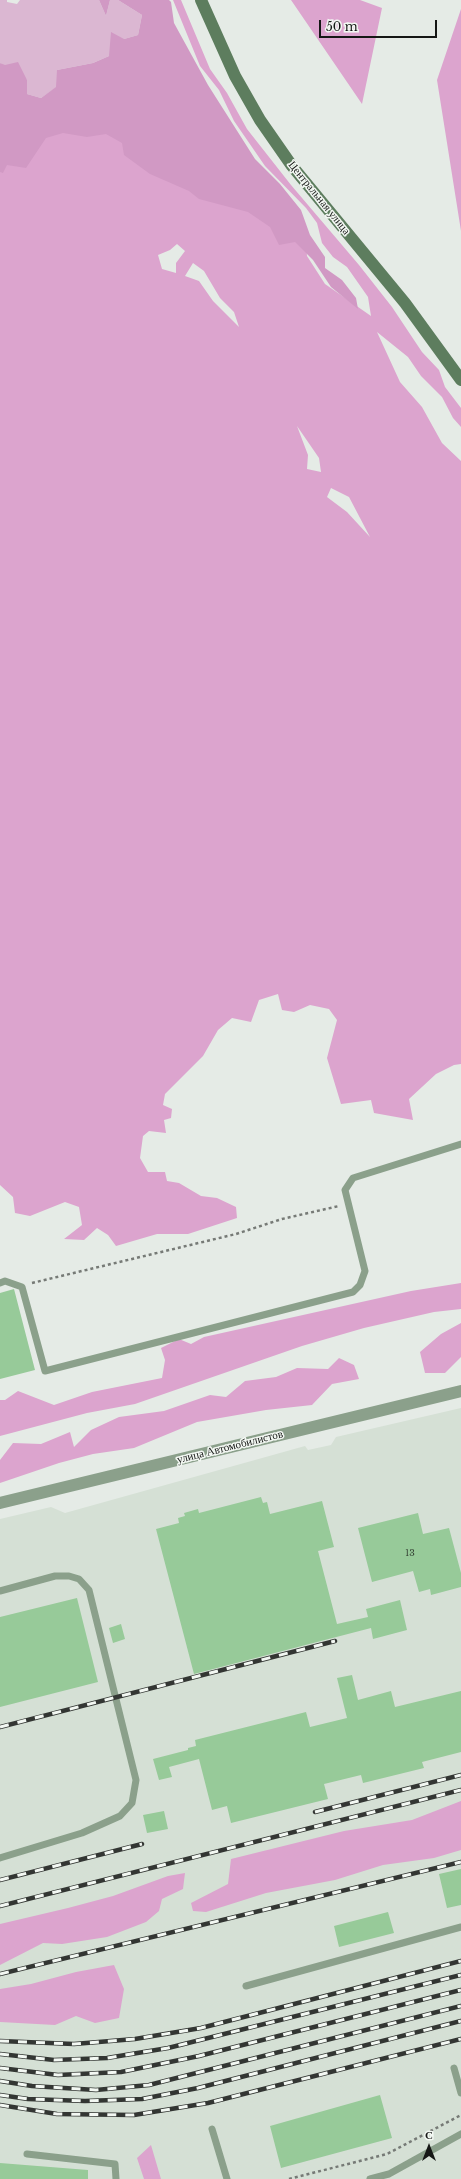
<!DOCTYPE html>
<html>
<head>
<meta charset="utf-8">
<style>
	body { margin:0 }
	#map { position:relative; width:461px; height:2179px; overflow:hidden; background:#e5ebe6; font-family:"Libre Baskerville",serif }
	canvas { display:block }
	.north { position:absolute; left:409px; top:2127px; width:40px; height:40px; -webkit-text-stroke:3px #f3f8f3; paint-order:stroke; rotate:0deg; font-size:11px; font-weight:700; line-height:16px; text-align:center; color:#151715 }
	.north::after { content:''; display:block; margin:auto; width:14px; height:18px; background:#151715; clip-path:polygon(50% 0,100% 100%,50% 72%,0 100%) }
	.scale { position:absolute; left:319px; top:20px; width:118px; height:18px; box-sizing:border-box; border:2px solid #151715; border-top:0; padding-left:5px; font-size:12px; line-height:14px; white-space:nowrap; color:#151715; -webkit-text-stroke:3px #f3f8f3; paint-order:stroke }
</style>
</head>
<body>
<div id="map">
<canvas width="461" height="2179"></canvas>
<div class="north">С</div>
<div class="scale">50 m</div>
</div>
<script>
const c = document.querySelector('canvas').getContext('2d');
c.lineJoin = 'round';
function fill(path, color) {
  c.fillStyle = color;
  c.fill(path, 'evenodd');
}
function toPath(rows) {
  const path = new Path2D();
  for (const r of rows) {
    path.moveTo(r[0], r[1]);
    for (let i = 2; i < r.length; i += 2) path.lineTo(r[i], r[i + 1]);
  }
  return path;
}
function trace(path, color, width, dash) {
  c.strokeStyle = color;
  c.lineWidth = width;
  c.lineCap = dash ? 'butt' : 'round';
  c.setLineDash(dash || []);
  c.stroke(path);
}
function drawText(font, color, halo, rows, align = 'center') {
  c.font = font + ' "Libre Baskerville",serif';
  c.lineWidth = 3;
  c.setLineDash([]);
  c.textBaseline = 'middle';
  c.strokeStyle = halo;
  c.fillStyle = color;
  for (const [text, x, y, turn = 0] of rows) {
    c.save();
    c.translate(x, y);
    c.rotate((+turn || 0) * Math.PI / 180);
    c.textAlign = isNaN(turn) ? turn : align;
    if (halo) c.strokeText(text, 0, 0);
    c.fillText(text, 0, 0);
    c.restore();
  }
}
fill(toPath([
	[461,1408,461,2179,0,2179,0,1519,51,1507,65,1513,305,1446,308,1450,331,1445,336,1437]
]), '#d5e0d5');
fill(toPath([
	[0,0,7,0,7,2,17,4,20,0,99,0,106,16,110,0,118,0,142,15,138,35,124,39,109,56,93,63,57,70,57,87,41,98,27,94,27,80,0,63]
]), '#dbb7d2');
fill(toPath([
	[173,0,181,0,210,69,227,93,247,129,291,185,359,265,392,307,422,352,439,370,445,387,461,408,461,427,453,418,442,397,421,376,408,357,377,332,400,382,422,407,442,443,461,461,461,1064,454,1065,436,1074,409,1099,413,1120,374,1113,371,1100,341,1104,327,1058,337,1020,329,1009,310,1005,294,1012,282,1010,278,994,259,1000,251,1022,232,1018,218,1030,203,1056,165,1094,163,1105,172,1109,171,1118,164,1120,166,1133,149,1131,143,1136,140,1158,148,1172,165,1172,167,1181,179,1183,201,1196,217,1198,236,1207,237,1218,188,1234,157,1234,116,1246,108,1235,97,1228,84,1240,64,1239,82,1225,79,1207,65,1202,30,1216,15,1213,13,1197,0,1185,0,73,5,95,48,109,57,86,306,243,307,256,325,284,371,316,368,297,347,267,333,257,322,243,317,223,306,208,265,166,234,121,219,90,200,66],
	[177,244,185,251,176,263,176,273,162,269,158,255,170,250],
	[193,263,204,271,220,298,234,312,239,327,213,301,199,281,185,276],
	[297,426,319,458,321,472,307,469,308,455],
	[331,488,349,497,370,537,347,512,327,497],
	[291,0,360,0,382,8,362,104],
	[461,9,461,231,437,80],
	[461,1283,461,1309,434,1312,364,1328,302,1346,135,1404,87,1413,0,1436,0,1400,5,1400,18,1391,54,1405,92,1392,162,1378,165,1360,161,1348,179,1339,191,1344,204,1337,411,1291],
	[461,1323,461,1357,445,1373,425,1373,420,1352,441,1334],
	[339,1358,354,1365,359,1379,332,1384,312,1405,266,1410,197,1422,134,1448,93,1454,59,1463,0,1483,0,1460,13,1443,41,1444,70,1432,74,1447,91,1430,119,1417,164,1411,210,1395,226,1397,245,1381,276,1377,297,1368,328,1369],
	[461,1801,461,1850,434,1858,383,1865,335,1880,266,1893,206,1912,193,1911,191,1903,228,1884,231,1859,344,1831,412,1820],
	[185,1873,183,1889,162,1899,159,1911,146,1922,107,1937,62,1944,43,1943,0,1965,0,1924,68,1908,113,1896,168,1876],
	[114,1965,124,1989,119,2018,95,2023,76,2016,55,2025,0,2022,0,1989,31,1984,76,1972],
	[151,2145,161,2179,144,2179,137,2158]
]), '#dca4ce');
fill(toPath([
	[99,0,110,0,106,16],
	[118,0,169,0,171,2,174,23,208,85,255,159,280,184,301,210,310,235,325,257,325,268,342,280,356,298,358,309,331,287,313,260,295,242,279,245,270,227,248,212,199,199,189,191,150,174,124,155,122,143,106,134,87,137,63,133,46,138,26,168,7,165,3,173,0,172,0,63,5,65,18,62,27,80,27,94,41,98,56,87,57,70,93,63,109,56,111,32,124,39,138,35,142,15]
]), '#d199c4');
fill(toPath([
	[14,1289,35,1370,0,1379,0,1293],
	[261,1497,263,1503,267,1502,270,1514,322,1501,334,1547,318,1551,337,1624,368,1617,366,1609,400,1600,407,1630,373,1639,371,1628,194,1674,156,1529,179,1523,178,1518,185,1516,184,1513,198,1509,199,1513],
	[418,1513,423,1534,449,1528,461,1573,461,1587,431,1595,430,1589,419,1592,413,1571,372,1582,358,1528],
	[77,1598,98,1682,0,1707,0,1617],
	[121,1624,125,1639,113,1643,109,1628],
	[352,1675,358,1700,391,1691,395,1707,461,1691,461,1752,422,1762,424,1768,363,1783,361,1775,324,1784,328,1799,231,1823,227,1806,212,1810,199,1759,169,1767,172,1777,159,1780,153,1759,188,1750,188,1748,196,1746,195,1740,306,1712,310,1727,347,1718,337,1678],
	[164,1811,168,1829,147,1833,143,1815],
	[461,1869,461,1905,447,1908,439,1874],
	[388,1912,394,1933,339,1947,334,1926],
	[380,2095,392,2138,281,2168,270,2126],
	[0,2163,88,2170,88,2179,0,2179]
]), '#97ca99');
trace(toPath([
	[32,1283,236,1234,282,1219,339,1206],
	[289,2179,387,2154,461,2115]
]), '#767a76', 2.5, [3, 3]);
trace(toPath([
	[0,1283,5,1281,22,1287,45,1371,353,1292,360,1285,365,1271,345,1190,353,1178,461,1144],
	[0,1591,55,1576,69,1576,79,1579,89,1590,136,1780,132,1803,120,1816,82,1833,0,1858],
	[246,1986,461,1927],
	[454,2068,461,2093],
	[212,2129,227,2179],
	[27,2154,115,2164,116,2179],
	[370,2179,389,2174,461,2134]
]), '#8ba08b', 7);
trace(toPath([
	[0,1503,461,1391]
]), '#8ba08b', 12);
trace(toPath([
	[201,0,235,76,260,120,292,166,405,303,461,380]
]), '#5d7d5e', 12);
const rail = toPath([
	[0,1727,335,1641],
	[315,1812,461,1775],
	[0,1880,142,1844],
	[0,1906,461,1790],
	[0,1974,461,1862],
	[0,2041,74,2044,135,2039,201,2028,461,1961],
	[0,2054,54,2060,107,2058,168,2048,461,1975],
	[0,2068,58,2075,121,2072,199,2056,461,1990],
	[0,2081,32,2086,96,2090,149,2085,461,2006],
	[0,2095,28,2099,85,2101,142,2099,198,2088,461,2021],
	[0,2105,57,2114,134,2115,208,2103,461,2039]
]);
trace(rail, '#333633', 4.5);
trace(rail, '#f3f8f3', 3, [9]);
drawText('9px', '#364436', null, [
	["13",410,1553]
]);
drawText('11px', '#151715', '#f3f8f3', [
	["Центральная улица",319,198,51],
	["улица Автомобилистов",230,1447,-14]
]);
</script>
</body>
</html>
